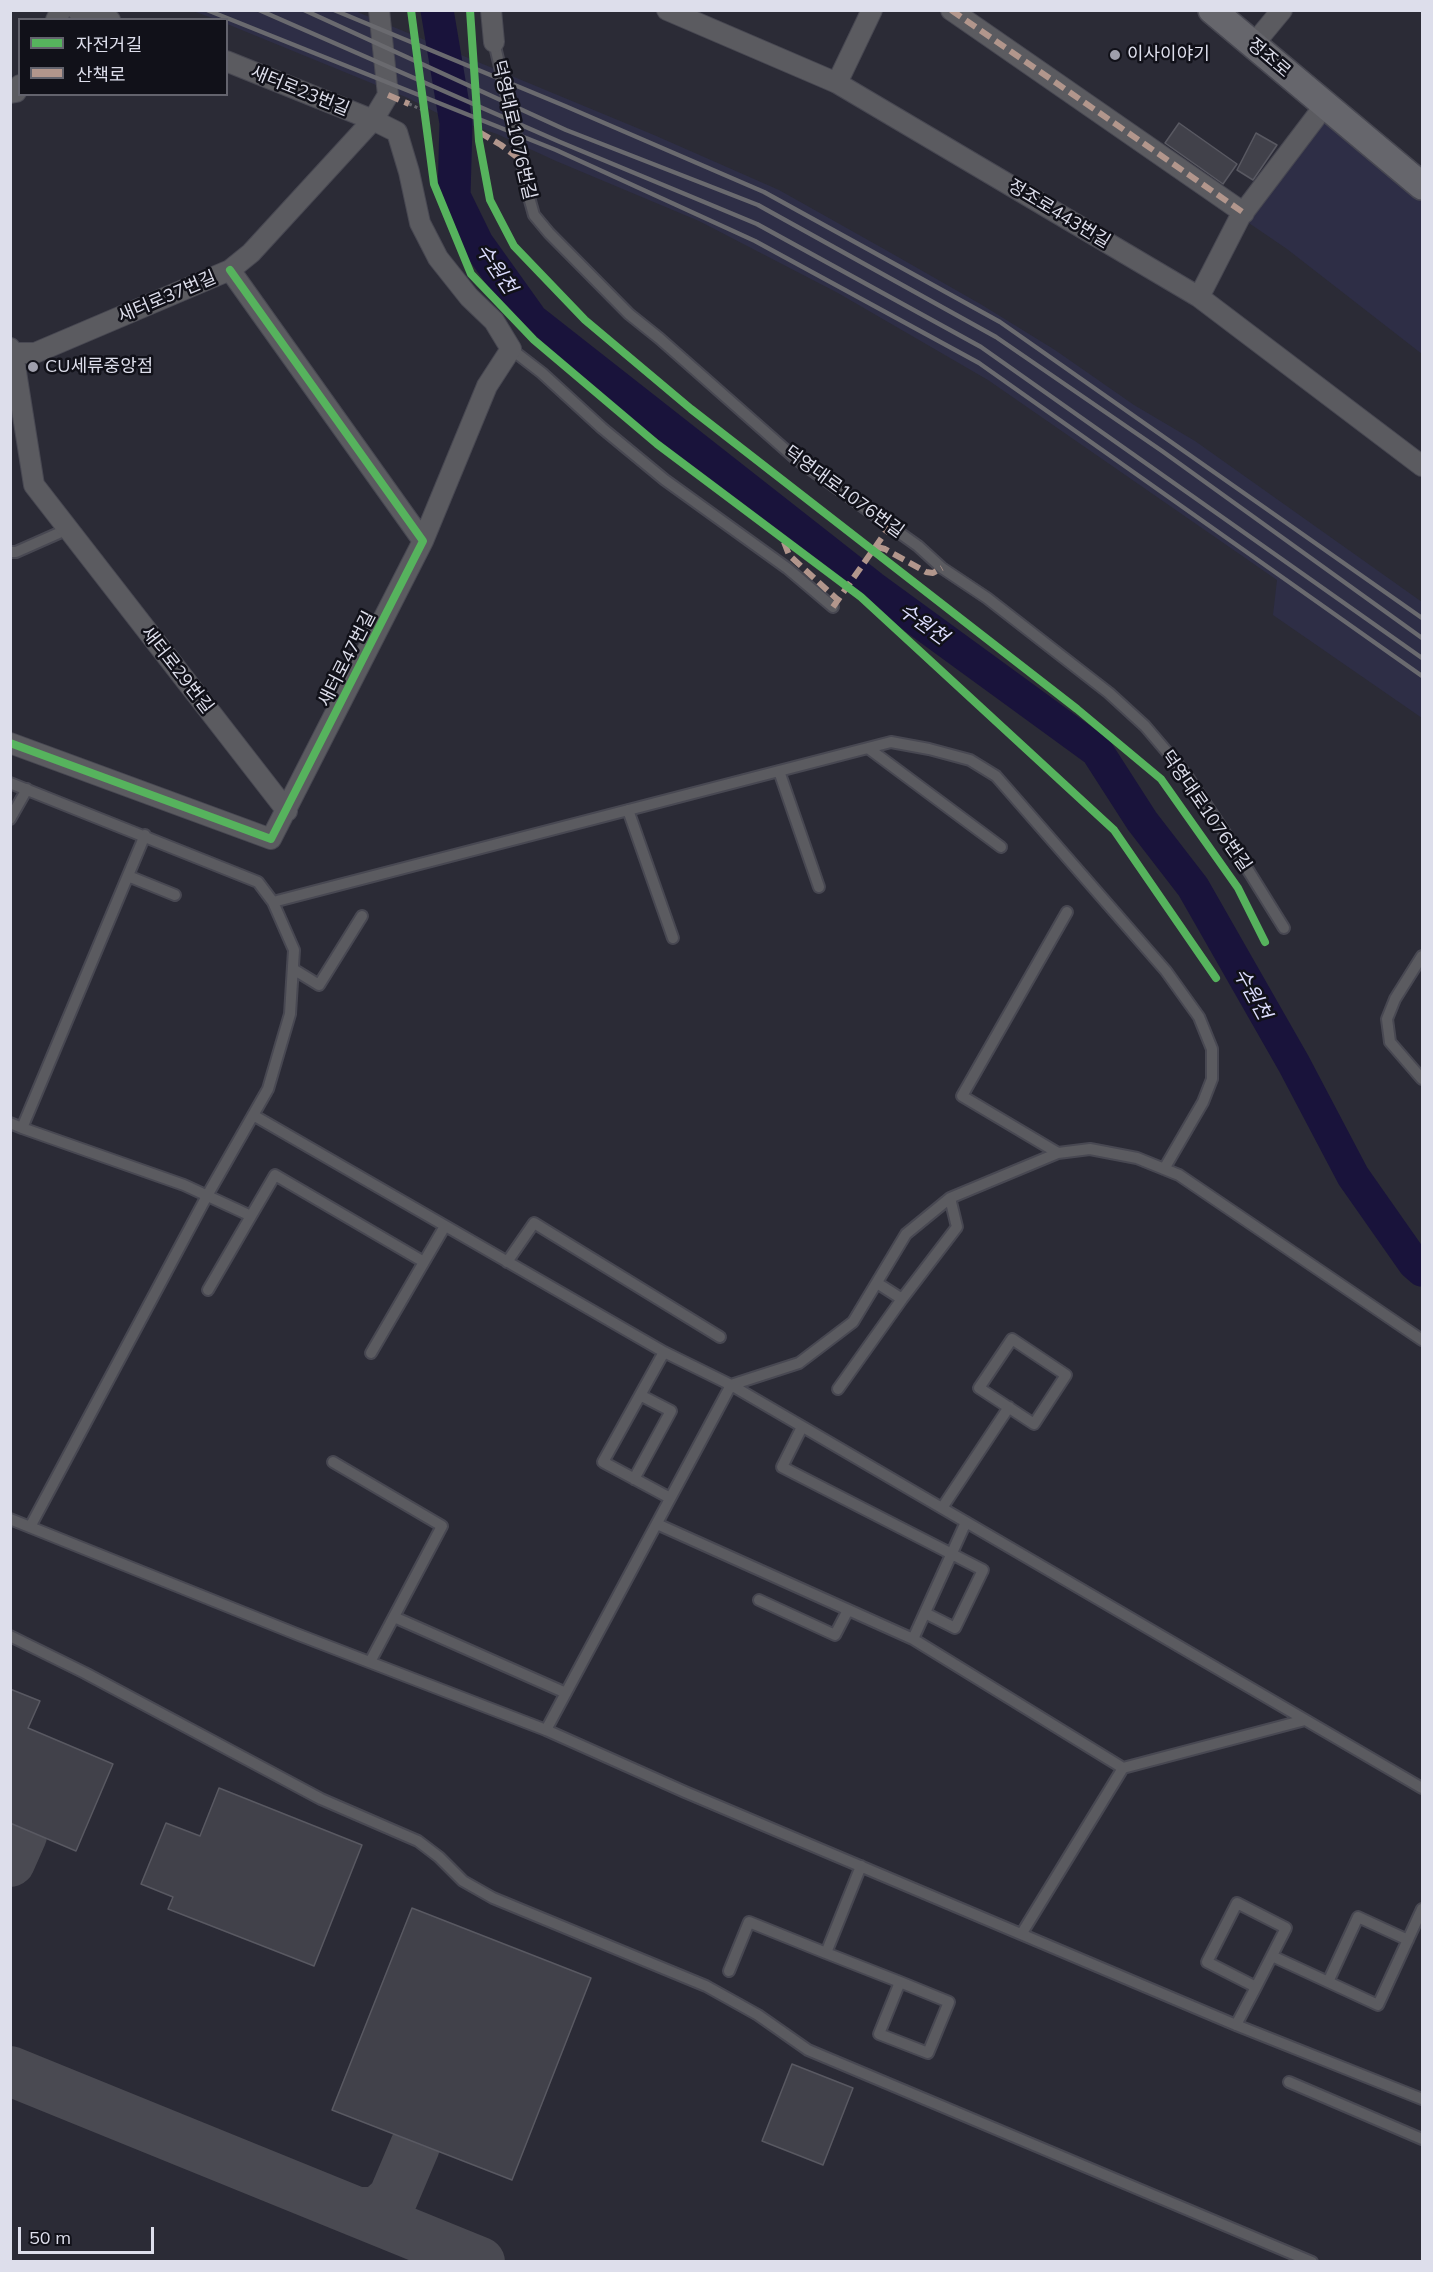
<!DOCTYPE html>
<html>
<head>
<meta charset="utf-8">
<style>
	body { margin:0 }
	#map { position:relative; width:1433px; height:2272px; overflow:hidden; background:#2b2b36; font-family:Mulish,"Noto Sans KR",sans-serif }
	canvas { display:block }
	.frame { position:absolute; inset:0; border:12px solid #dddeeb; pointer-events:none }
	.legend { position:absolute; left:18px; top:18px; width:210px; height:78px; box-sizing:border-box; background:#111119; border:2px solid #63636d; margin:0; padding:8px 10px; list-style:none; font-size:18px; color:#dddeeb }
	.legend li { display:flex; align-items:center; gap:12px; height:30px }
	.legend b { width:30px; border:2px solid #63636d }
	.scale { position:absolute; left:18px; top:2227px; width:136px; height:27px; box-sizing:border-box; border:3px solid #dddeeb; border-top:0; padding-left:8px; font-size:18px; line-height:21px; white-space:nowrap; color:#dddeeb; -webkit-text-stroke:4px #111119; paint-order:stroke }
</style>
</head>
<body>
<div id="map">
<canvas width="1433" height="2272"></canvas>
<div class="frame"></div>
<ul class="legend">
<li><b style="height:8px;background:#56b35d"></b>자전거길</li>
<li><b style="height:8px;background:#b2968c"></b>산책로</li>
</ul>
<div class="scale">50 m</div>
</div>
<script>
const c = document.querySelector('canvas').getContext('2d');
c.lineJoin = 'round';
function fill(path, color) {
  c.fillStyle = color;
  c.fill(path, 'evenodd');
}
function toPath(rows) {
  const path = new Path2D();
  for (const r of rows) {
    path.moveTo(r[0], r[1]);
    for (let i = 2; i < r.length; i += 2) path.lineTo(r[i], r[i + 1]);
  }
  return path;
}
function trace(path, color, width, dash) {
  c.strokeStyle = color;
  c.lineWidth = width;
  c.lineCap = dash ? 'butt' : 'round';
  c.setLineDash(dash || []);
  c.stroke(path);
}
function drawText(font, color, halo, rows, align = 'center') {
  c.font = font + ' Mulish,"Noto Sans KR",sans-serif';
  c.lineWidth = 5;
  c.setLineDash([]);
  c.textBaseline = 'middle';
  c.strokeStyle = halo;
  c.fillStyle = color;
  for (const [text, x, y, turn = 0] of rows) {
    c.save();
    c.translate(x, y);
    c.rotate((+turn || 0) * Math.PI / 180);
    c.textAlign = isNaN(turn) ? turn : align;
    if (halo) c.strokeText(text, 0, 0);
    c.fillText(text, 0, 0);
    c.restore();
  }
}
fill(toPath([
	[193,11,355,11,654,135,779,190,884,249,982,305,1055,350,1134,405,1195,441,1422,602,1422,718,1273,615,1277,580,988,380,838,293,699,221,556,161,497,134,441,115,408,98,227,24,226,20,215,19],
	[1325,105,1422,191,1422,354,1287,249,1240,217]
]), '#2e2e46');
trace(toPath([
	[437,10,456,123,454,196,477,243,532,320,872,587,1097,751,1142,821,1193,887,1294,1064,1353,1176,1414,1263,1422,1270]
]), '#19133b', 33);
trace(toPath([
	[10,1862,22,1835],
	[10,2071,480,2262],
	[361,2212,372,2212,381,2209,393,2198,415,2146]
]), '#4a4a52', 50);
const building = toPath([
	[1179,123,1237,164,1223,184,1165,143,1179,123],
	[1256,133,1277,145,1253,180,1237,170,1256,133],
	[10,1689,40,1701,28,1728,113,1764,76,1851,10,1823,10,1689],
	[219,1788,362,1845,314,1966,168,1909,173,1897,141,1884,166,1823,200,1836,219,1788],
	[412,1908,591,1978,512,2180,332,2110,412,1908],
	[792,2064,853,2088,823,2165,762,2141,792,2064]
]);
fill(building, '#41414a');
trace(building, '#595962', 1.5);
const lane = toPath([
	[494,42,521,156,527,190,534,215,549,233,629,314,659,338,796,459,918,546,942,568,987,598,1109,693,1145,726,1185,773,1225,833,1284,928],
	[511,349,542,373,602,428,665,480,787,568,833,607],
	[10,552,16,552,68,529],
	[868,748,1001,847],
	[779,771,819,887],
	[10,783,258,882,273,902,294,950,290,1014,268,1089,208,1194,30,1527],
	[628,810,673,938],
	[10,819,27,789],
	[128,876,175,895],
	[273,902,891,742,929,749,970,760,996,776,1166,971,1199,1017,1212,1049,1212,1079,1203,1102,1164,1169],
	[1422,956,1395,999,1387,1019,1390,1042,1422,1079],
	[293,969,319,985,362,916],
	[253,1115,664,1352,731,1385,799,1363,853,1322,906,1234,950,1198,1058,1153,1090,1149,1137,1158,1179,1175,1422,1340],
	[10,1123,22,1128,145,835],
	[22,1128,184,1185,251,1216,208,1290],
	[1058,1153,962,1096,1067,912],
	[251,1216,275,1175,424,1262,371,1353],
	[424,1262,445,1226],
	[507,1262,534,1223,720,1337],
	[902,1299,957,1227,950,1198],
	[1012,1339,1066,1375,1034,1424,979,1388,1012,1339],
	[664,1352,603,1462,670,1498],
	[838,1389,902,1299,877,1283],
	[802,1427,782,1467,983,1570,955,1628,925,1613],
	[333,1462,442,1526,370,1662],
	[634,1479,671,1411,640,1395],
	[942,1508,1009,1407],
	[10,1519,299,1635,546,1730,685,1792,1236,2025,1422,2099],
	[657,1524,913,1639,966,1522],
	[759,1600,835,1635,848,1610],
	[394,1617,566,1693],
	[10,1636,85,1673,321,1799,418,1841,439,1857,463,1881,493,1898,706,1986,758,2015,808,2050,1312,2262],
	[913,1639,1123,1768],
	[546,1730,731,1385,1422,1788],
	[1022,1933,1123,1768,1305,1720],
	[826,1953,900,1982,949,2002,928,2053,879,2034,900,1982],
	[1272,1956,1378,2005,1422,1909],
	[729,1971,749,1922,826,1953,861,1866],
	[1328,1982,1358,1917,1408,1940],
	[1236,2025,1256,1987,1286,1928,1237,1903,1207,1962,1256,1987],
	[1289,2082,1422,2139]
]);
const street = toPath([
	[77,10,110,20],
	[491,10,494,42],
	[667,10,837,83,1199,297,1422,466],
	[951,10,1244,213],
	[56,20,61,10],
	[1253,45,1282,10],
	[226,61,373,120,397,132,409,172,420,223,438,258,469,297,494,321,511,349,487,386,423,541],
	[837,83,872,10],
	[10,93,16,92,20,85],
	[1199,297,1240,217,1325,105],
	[10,348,13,353,34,485,287,811],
	[10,353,35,353,230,270,251,253,373,120,388,95,379,10],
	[10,743,271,839,423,541,230,270]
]);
const secondary = toPath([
	[1212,10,1422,186]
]);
trace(lane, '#484852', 14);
trace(street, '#484852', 22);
trace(secondary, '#484852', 30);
trace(toPath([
	[411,10,434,184,465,260],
	[470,10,479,141,490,200,514,246,585,320,691,409,1077,709,1161,779,1238,888,1265,942],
	[409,104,423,110],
	[521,326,534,340,657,444,861,597,1114,830,1216,978]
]), '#66666c', 3, [3, 3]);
trace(lane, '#5b5b60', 10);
trace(street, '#5b5b60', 20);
trace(secondary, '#66666c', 27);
trace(toPath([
	[207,10,556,150,755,241,979,363,1422,676],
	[259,10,560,142,757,224,981,347,1422,658],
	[304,10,566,130,758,205,996,337,1162,451,1422,638],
	[334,10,565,106,764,192,1000,322,1422,618]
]), '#6a6a6f', 4.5);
trace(toPath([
	[951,10,1244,213],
	[388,95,409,104],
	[479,132,501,145,522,161],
	[784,542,789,555,838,600],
	[877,547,885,549,926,572,933,573,942,568],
	[833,607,890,526]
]), '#b2968c', 6, [12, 6]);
trace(toPath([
	[411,10,434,184,471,274,534,340,657,444,861,597,1114,830,1216,978],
	[470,10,479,141,490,200,514,246,585,320,691,409,1077,709,1161,779,1238,888,1265,942],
	[10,743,271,839,423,541,230,270]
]), '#56b35d', 8);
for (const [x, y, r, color] of [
	[1115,55,6,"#9f9fac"],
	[33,367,6,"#9f9fac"]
]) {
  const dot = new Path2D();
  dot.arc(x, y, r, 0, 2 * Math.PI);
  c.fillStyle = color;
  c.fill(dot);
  trace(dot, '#111119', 2);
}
drawText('18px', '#dddeeb', '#111119', [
	["이사이야기",1127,55],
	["CU세류중앙점",45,367]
], 'left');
drawText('18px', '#dddeeb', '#111119', [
	["정조로",1269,58,40],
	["새터로23번길",300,91,22],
	["덕영대로1076번길",514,130,77],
	["정조로443번길",1059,214,31],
	["새터로37번길",167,297,-23],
	["덕영대로1076번길",844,492,36],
	["새터로47번길",347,659,-63],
	["새터로29번길",177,670,52],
	["덕영대로1076번길",1206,811,55]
]);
drawText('italic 20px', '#dcddfd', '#111119', [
	["수원천",496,269,56],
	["수원천",923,624,36],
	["수원천",1252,994,61]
]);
</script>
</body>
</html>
